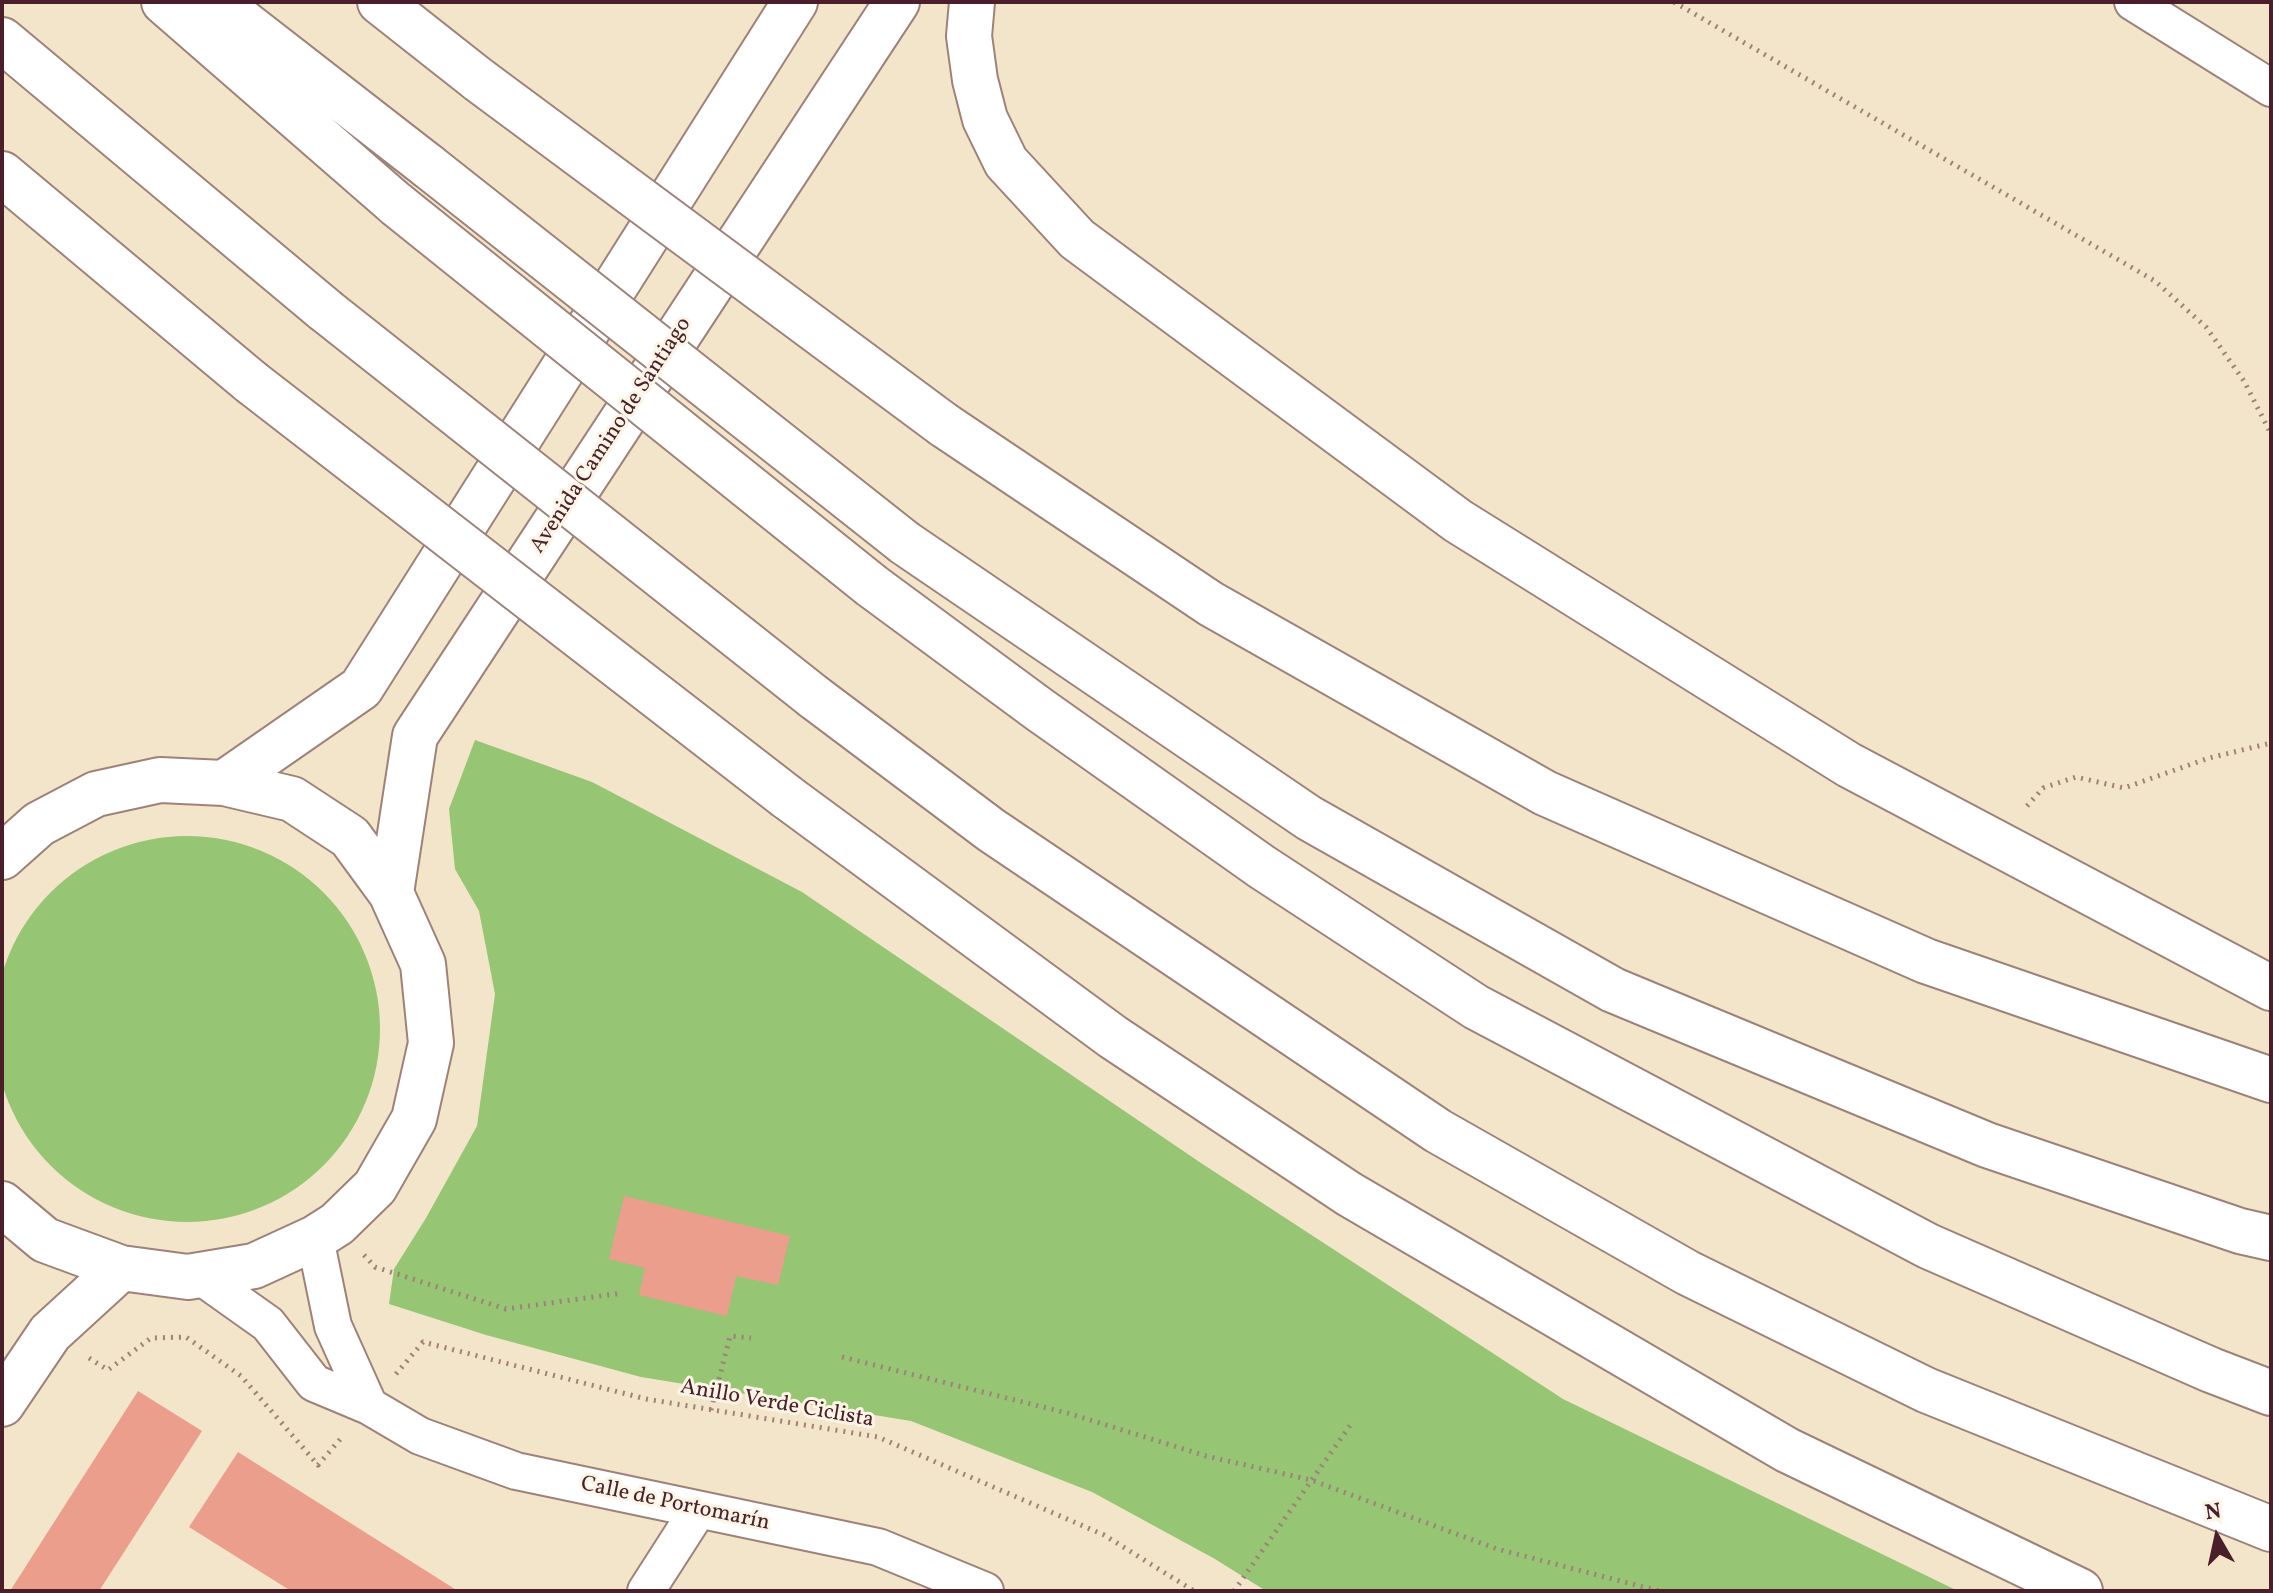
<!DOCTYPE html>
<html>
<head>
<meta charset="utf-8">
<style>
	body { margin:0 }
	#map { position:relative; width:2273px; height:1593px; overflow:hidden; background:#f3e5c9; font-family:Vollkorn,serif }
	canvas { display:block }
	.frame { position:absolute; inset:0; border:4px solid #4a1f2b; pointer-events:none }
	.north { position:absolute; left:2177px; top:1497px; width:80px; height:80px; -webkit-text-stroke:6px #fcf5e5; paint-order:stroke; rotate:351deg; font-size:22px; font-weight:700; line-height:32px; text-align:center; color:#4a1f2b }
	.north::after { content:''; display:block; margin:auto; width:28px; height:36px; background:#4a1f2b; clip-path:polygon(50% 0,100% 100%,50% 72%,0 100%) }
</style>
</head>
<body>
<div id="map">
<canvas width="2273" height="1593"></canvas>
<div class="frame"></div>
<div class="north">N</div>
</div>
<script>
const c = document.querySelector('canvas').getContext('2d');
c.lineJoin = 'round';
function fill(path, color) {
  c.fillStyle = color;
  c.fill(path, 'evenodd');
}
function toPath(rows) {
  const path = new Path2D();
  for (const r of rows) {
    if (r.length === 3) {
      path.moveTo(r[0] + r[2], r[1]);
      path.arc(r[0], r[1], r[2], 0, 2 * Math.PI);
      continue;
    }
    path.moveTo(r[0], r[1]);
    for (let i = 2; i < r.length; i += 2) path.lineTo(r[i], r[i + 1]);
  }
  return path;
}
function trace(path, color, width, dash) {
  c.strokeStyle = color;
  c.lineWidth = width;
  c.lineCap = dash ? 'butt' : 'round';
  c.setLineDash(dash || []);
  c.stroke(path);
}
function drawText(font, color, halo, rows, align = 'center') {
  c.font = font + ' Vollkorn,serif';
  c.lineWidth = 6;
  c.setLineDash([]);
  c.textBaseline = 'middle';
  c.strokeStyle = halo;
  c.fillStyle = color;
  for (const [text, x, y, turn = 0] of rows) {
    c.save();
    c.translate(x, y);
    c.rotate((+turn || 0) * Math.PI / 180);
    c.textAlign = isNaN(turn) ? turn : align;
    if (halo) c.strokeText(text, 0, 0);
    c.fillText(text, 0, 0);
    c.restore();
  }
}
fill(toPath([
	[475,740,592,782,802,892,1201,1163,1563,1399,1958,1591,1266,1591,1215,1559,1092,1492,911,1421,641,1377,486,1335,389,1304,394,1269,426,1218,477,1126,495,994,479,911,455,869,449,809],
	[187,1029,193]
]), '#96c574');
fill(toPath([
	[624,1196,790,1236,778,1285,736,1276,727,1316,639,1295,645,1268,609,1259],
	[138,1391,202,1431,99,1591,10,1591],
	[238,1452,458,1591,291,1591,189,1527]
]), '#ec9e8d');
const street = toPath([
	[2133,2,2271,88],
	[315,1238,333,1326,369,1406],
	[199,1275,268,1324,314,1383,369,1406,420,1436,516,1471,878,1547,985,1591],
	[646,1591,698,1510]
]);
const secondary = toPath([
	[224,783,361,688,795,2],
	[2,857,39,824,96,794,160,780,224,783,292,799,350,837,391,893,423,964,431,1043,414,1119,375,1187,337,1224,315,1238,254,1266,188,1277,121,1268,45,1240,2,1204],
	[391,893,415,736,897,2],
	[2,1404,50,1333,121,1268]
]);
const highway = toPath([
	[164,2,396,204],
	[217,2,428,166],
	[380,2,479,80],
	[972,2,969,36,975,80,985,119,1006,162,1077,239,1458,521,1849,765,2271,988],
	[2,40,325,310],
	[2,174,251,382],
	[944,425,1211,604,1545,793,1926,961,2271,1080],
	[905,543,1309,818,1613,990,1987,1145,2240,1231,2271,1238],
	[872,586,1040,710,1262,867,1476,1007,1928,1246,2211,1370,2271,1393],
	[814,697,991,830,1438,1131,1688,1273,1926,1390,2271,1529],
	[787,797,1113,1037,1349,1194,1787,1450,2080,1591]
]);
trace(street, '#9e827a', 40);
trace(secondary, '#9e827a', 48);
trace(highway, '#9e827a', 48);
trace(toPath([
	[1674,2,2155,281,2206,327,2244,381,2271,434],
	[2027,806,2043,788,2076,777,2124,788,2209,758,2271,743],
	[364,1255,375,1267,506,1309,622,1293],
	[842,1357,1071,1414,1206,1456,1311,1480,1497,1549,1659,1591],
	[89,1358,108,1370,151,1338,186,1337,241,1376,318,1465,343,1436],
	[396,1374,423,1342,646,1399,878,1437,1104,1535,1194,1591],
	[711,1410,730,1336,751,1338],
	[1234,1591,1351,1424]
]), '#9e827a', 5, [2, 6]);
trace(street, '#fff', 36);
trace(secondary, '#fff', 44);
trace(highway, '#fff', 44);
const highwayBridge = toPath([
	[479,80,944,425],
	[428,166,905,543],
	[396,204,872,586],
	[325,310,814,697],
	[251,382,787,797]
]);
trace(highwayBridge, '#9e827a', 48, []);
trace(highwayBridge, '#fff', 44);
drawText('22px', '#4a1f2b', '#fcf5e5', [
	["Avenida Camino de Santiago",612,436,-57],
	["Anillo Verde Ciclista",777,1405,10],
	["Calle de Portomarín",675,1505,12]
]);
</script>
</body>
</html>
